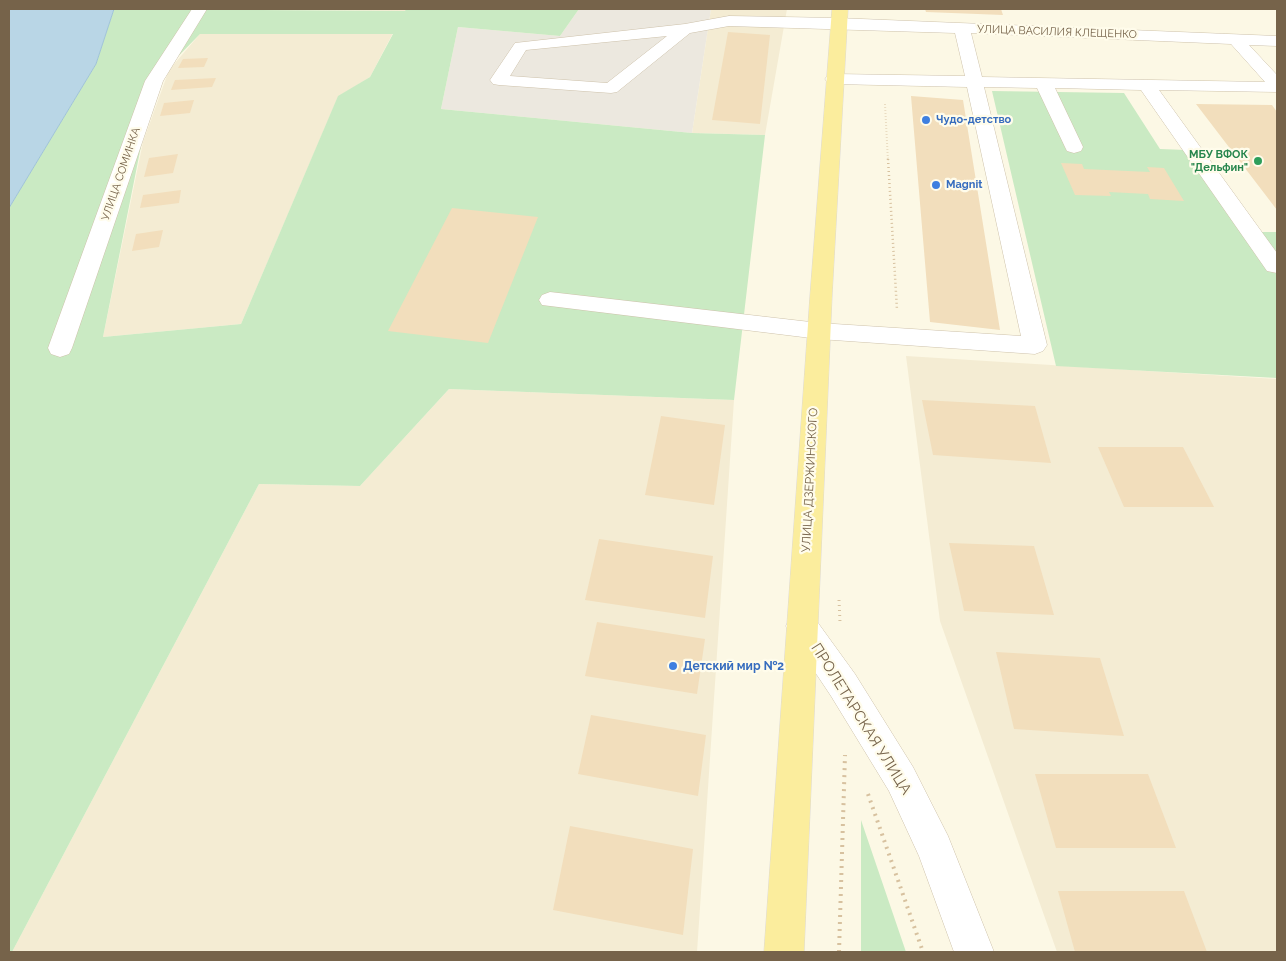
<!DOCTYPE html>
<html>
<head>
<meta charset="utf-8">
<style>
	body { margin:0 }
	#map { position:relative; width:1286px; height:961px; overflow:hidden; background:#fcf8e5; font-family:Raleway,sans-serif }
	canvas { display:block }
	.frame { position:absolute; inset:0; border:10px solid #76634a; pointer-events:none }
</style>
</head>
<body>
<div id="map">
<canvas width="1286" height="961"></canvas>
<div class="frame"></div>
</div>
<script>
const c = document.querySelector('canvas').getContext('2d');
c.lineJoin = 'round';
function fill(path, color) {
  c.fillStyle = color;
  c.fill(path, 'evenodd');
}
function toPath(rows) {
  const path = new Path2D();
  for (const r of rows) {
    path.moveTo(r[0], r[1]);
    for (let i = 2; i < r.length; i += 2) path.lineTo(r[i], r[i + 1]);
  }
  return path;
}
function trace(path, color, width, dash) {
  c.strokeStyle = color;
  c.lineWidth = width;
  c.lineCap = dash ? 'butt' : 'round';
  c.setLineDash(dash || []);
  c.stroke(path);
}
function drawText(font, color, halo, rows, align = 'center') {
  c.font = font + ' Raleway,sans-serif';
  c.lineWidth = 4.5;
  c.setLineDash([]);
  c.textBaseline = 'middle';
  c.strokeStyle = halo;
  c.fillStyle = color;
  for (const [text, x, y, turn = 0] of rows) {
    c.save();
    c.translate(x, y);
    c.rotate((+turn || 0) * Math.PI / 180);
    c.textAlign = isNaN(turn) ? turn : align;
    if (halo) c.strokeText(text, 0, 0);
    c.fillText(text, 0, 0);
    c.restore();
  }
}
fill(toPath([
	[217,9,406,9,405,11],
	[711,9,787,9,765,135,692,133],
	[393,33,370,77,338,97,241,324,103,337,143,142,169,70,200,34],
	[906,356,1277,379,1277,952,1057,952,940,621],
	[449,389,734,400,697,952,12,952,259,484,360,486]
]), '#f4ecd3');
fill(toPath([
	[579,9,711,9,692,133,441,109,458,27,560,36]
]), '#ece8df');
fill(toPath([
	[114,9,405,11,406,9,579,9,560,36,458,27,441,109,692,133,765,135,734,400,449,389,360,486,259,484,12,952,9,952,9,208,96,64],
	[200,34,393,34,370,77,338,96,241,324,103,337,154,81],
	[992,91,1124,93,1160,149,1186,150,1243,232,1277,232,1277,378,1056,366],
	[861,820,906,952,861,952]
]), '#caeac3');
const water = toPath([
	[9,9,114,9,96,64,9,208,9,9]
]);
fill(water, '#b9d6e6');
trace(water, '#9fc3d8', 1);
fill(toPath([
	[925,9,1001,9,1003,15,926,12],
	[728,32,770,35,760,124,712,120],
	[208,58,204,67,178,68,183,59],
	[216,78,212,87,171,90,175,80],
	[911,96,963,100,1000,330,930,322],
	[194,100,190,113,160,116,164,103],
	[1196,104,1272,105,1277,112,1277,210],
	[178,154,173,173,144,177,149,158],
	[1061,163,1082,164,1084,169,1150,172,1147,167,1164,168,1184,201,1150,199,1148,194,1109,192,1111,196,1075,195],
	[181,190,179,203,140,208,143,195],
	[452,208,538,217,488,343,388,331],
	[163,230,159,247,132,251,136,234],
	[922,400,1035,406,1051,463,933,455],
	[661,416,725,425,714,505,645,495],
	[1098,447,1183,447,1214,507,1124,507],
	[599,539,713,556,705,618,585,600],
	[949,543,1034,546,1054,615,964,611],
	[597,622,705,639,697,694,585,676],
	[996,652,1100,658,1124,736,1014,729],
	[591,715,706,735,698,796,578,774],
	[1035,774,1148,774,1176,848,1056,848],
	[570,826,693,849,683,935,553,910],
	[1058,891,1184,891,1207,952,1075,952]
]), '#f2debc');
const minor = toPath([
	[192,9,207,9,163,81,72,348,69,354,60,357,51,354,48,348,145,81,192,9],
	[729,16,837,18,1277,36,1277,46,1249,45,1277,75,1277,92,1159,90,1277,253,1277,273,1267,271,1141,90,1055,88,1083,147,1081,151,1074,153,1067,151,1065,147,1037,88,984,87,1047,345,1043,351,1035,354,819,339,542,305,539,300,542,295,550,292,819,323,1021,336,967,87,834,84,828,83,825,79,828,75,834,74,965,76,955,33,729,26,690,33,617,92,611,93,499,85,493,84,490,80,515,43,685,24,729,16],
	[971,33,1231,44,1265,82,982,77,971,33],
	[667,36,607,83,510,76,526,50,667,36],
	[802,611,813,616,855,674,913,767,948,836,994,952,954,952,919,856,889,791,831,696,791,636,786,626,791,616,802,611]
]);
const major = toPath([
	[832,9,848,9,832,296,804,952,764,952,810,296,832,9]
]);
trace(minor, '#cec2ab', 1);
trace(major, '#dedad4', 1);
trace(toPath([
	[885,104,888,161]
]), '#d7c19f', 2, [0.5, 2.5]);
trace(toPath([
	[888,159,897,310]
]), '#d7c19f', 2.5, [1, 3]);
trace(toPath([
	[839,600,840,622]
]), '#d7c19f', 3, [1, 4]);
trace(toPath([
	[868,794,923,952],
	[839,952,845,755]
]), '#d7c19f', 4, [2, 5]);
fill(minor, '#fff');
fill(major, '#fbed9d');
for (const [x, y, r, color] of [
	[926,120,5,"#3f7fe0"],
	[1258,161,5,"#2e9e5b"],
	[936,185,5,"#3f7fe0"],
	[673,666,5,"#3f7fe0"]
]) {
  const dot = new Path2D();
  dot.arc(x, y, r, 0, 2 * Math.PI);
  c.fillStyle = color;
  c.fill(dot);
  trace(dot, '#fffceb', 2);
}
drawText('11px', '#76634a', '#fffceb', [
	["УЛИЦА ВАСИЛИЯ КЛЕЩЕНКО",1057,32,2],
	["УЛИЦА СОМИНКА",121,174,-71]
]);
drawText('bold 11px', '#366cbe', '#fffceb', [
	["Чудо-детство",936,120],
	["Magnit",946,185]
], 'left');
drawText('bold 11px', '#27864d', '#fffceb', [
	["МБУ ВФОК",1248,155],
	["\"Дельфин\"",1248,168]
], 'right');
drawText('12px', '#76634a', '#fffceb', [
	["УЛИЦА ДЗЕРЖИНСКОГО",810,480,-87]
]);
drawText('bold 12px', '#366cbe', '#fffceb', [
	["Детский мир №2",683,666]
], 'left');
drawText('15px', '#76634a', '#fffceb', [
	["ПРОЛЕТАРСКАЯ УЛИЦА",861,719,58]
]);
</script>
</body>
</html>
